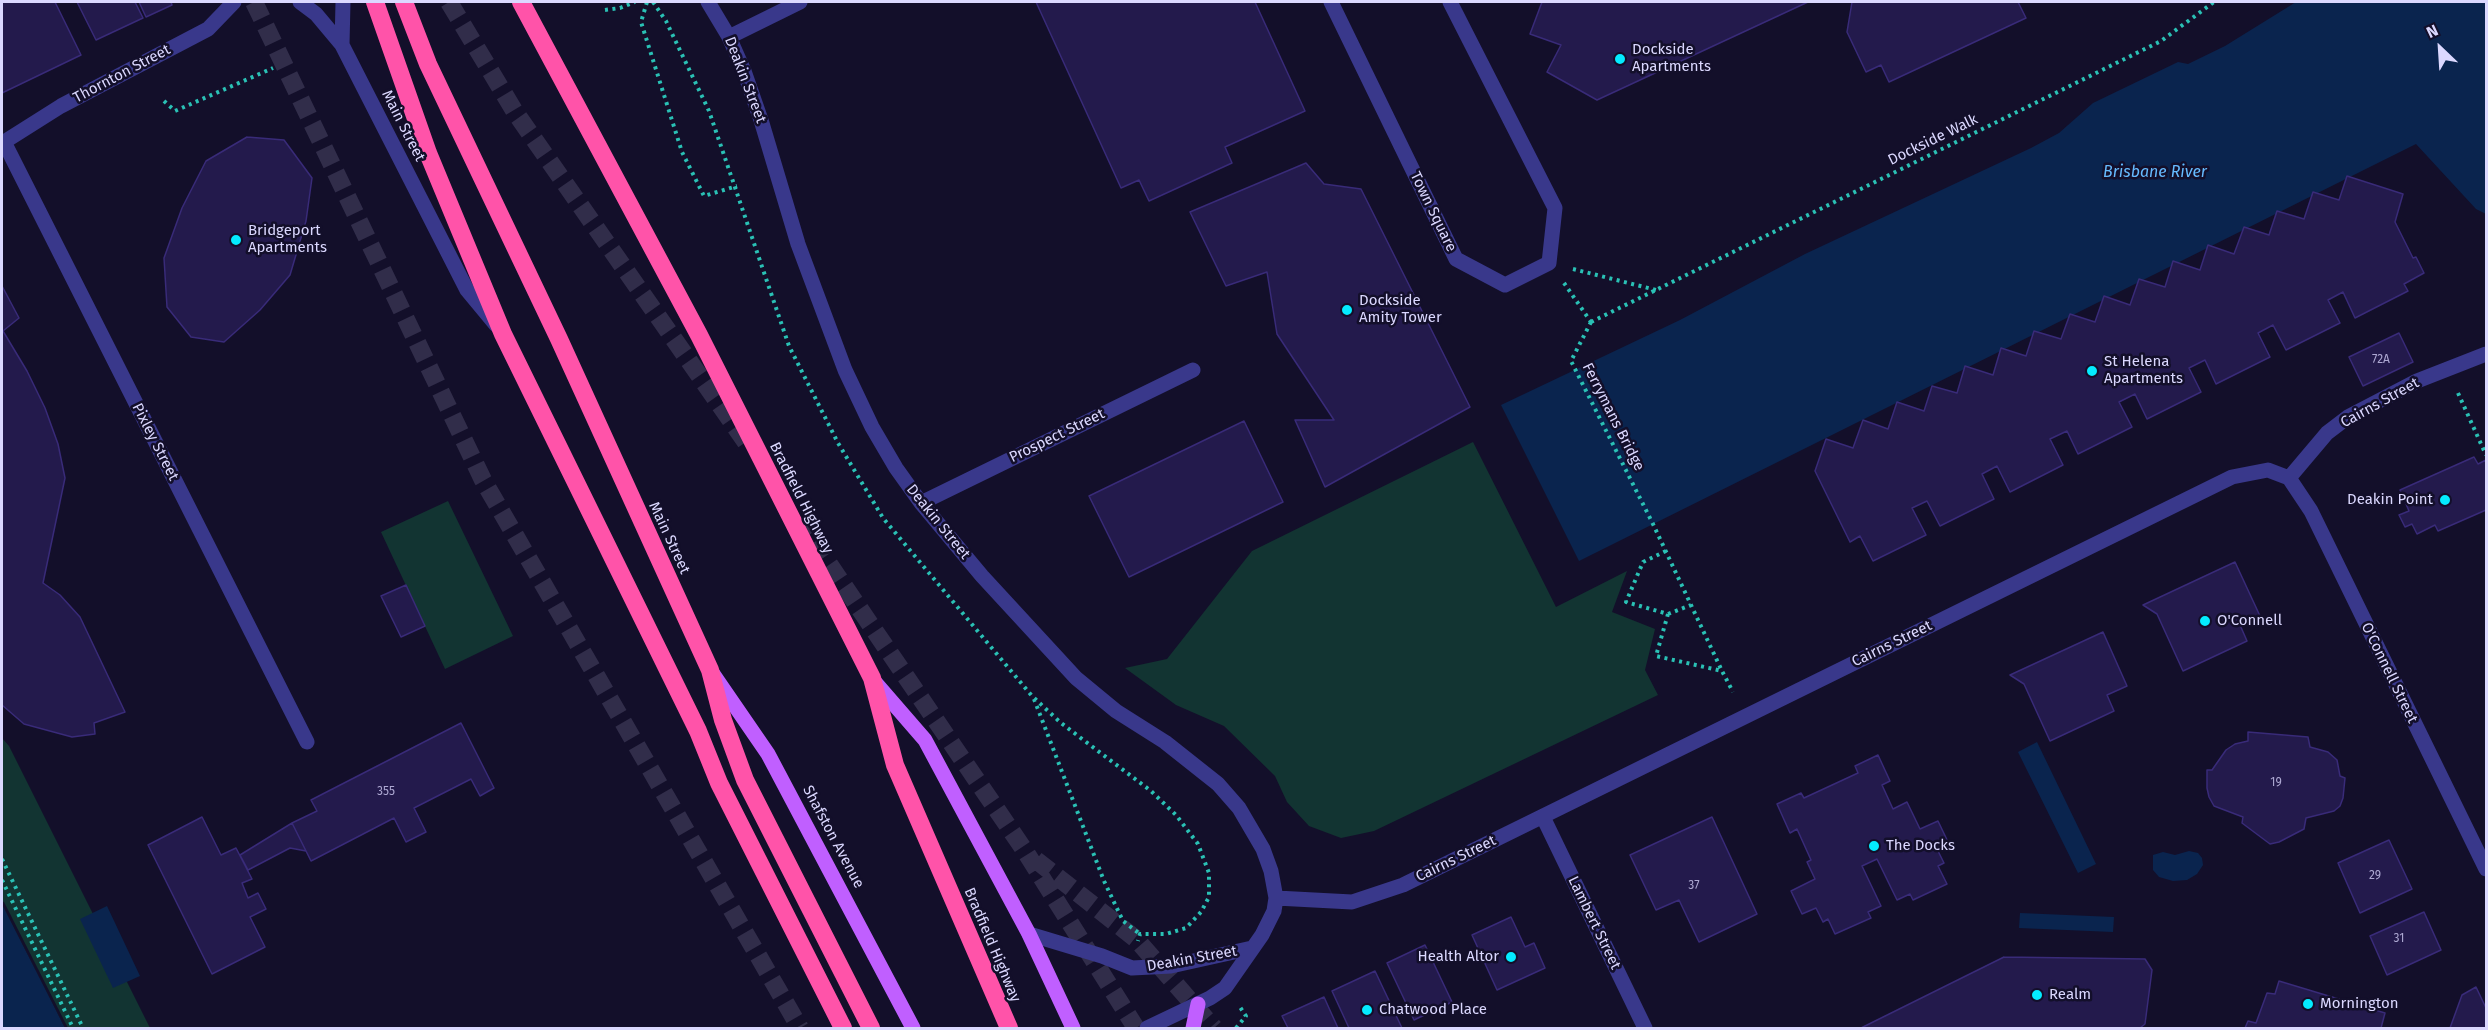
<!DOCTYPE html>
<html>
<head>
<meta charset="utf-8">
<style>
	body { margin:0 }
	#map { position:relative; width:2488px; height:1030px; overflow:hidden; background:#130f2a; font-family:"Fira Sans",sans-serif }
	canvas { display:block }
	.frame { position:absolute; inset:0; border:3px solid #dbd8ff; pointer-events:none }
	.north { position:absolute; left:2410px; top:18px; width:60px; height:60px; -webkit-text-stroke:4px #130f2a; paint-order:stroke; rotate:335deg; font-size:16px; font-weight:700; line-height:24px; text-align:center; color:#dbd8ff }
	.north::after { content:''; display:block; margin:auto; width:21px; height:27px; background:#dbd8ff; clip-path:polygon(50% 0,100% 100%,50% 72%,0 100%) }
</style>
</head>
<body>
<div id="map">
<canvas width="2488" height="1030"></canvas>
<div class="frame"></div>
<div class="north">N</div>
</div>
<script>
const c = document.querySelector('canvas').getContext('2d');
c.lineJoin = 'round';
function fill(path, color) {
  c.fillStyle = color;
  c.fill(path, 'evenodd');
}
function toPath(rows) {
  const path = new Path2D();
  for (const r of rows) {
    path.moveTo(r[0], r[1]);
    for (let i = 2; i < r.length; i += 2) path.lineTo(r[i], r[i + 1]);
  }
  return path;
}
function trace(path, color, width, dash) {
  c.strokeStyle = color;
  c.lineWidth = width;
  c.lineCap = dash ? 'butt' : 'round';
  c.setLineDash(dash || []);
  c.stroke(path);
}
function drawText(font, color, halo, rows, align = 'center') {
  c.font = font + ' "Fira Sans",sans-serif';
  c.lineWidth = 5;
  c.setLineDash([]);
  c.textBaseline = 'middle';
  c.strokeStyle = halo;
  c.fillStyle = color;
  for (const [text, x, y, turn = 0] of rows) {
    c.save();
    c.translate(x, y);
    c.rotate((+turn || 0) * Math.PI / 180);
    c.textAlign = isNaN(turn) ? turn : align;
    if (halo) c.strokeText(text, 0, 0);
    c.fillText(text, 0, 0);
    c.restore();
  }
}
fill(toPath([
	[1473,442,1556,607,1627,571,1612,612,1655,629,1645,670,1658,695,1374,831,1341,838,1309,826,1287,802,1275,776,1224,726,1176,705,1125,668,1167,659,1252,551],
	[448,501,513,636,445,669,381,532],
	[2,738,9,746,150,1028,65,1028,2,904]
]), '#123432');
fill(toPath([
	[2296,2,2486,2,2486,214,2476,209,2416,144,1579,561,1501,405,1680,320,1805,254,2031,148,2059,133,2093,103,2178,62,2188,64,2225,46],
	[2037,742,2096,864,2078,873,2018,752],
	[2189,851,2198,853,2202,858,2203,865,2197,874,2187,880,2173,881,2159,877,2153,870,2153,855,2163,852,2175,855],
	[2,904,54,1006,65,1028,2,1028],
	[107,906,140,976,113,988,80,919],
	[2020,913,2114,917,2113,932,2019,928]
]), '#0a244e');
fill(toPath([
	[2,901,4,902,68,1028,65,1028,2,904]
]), '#130f2a');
const building = toPath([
	[2,2,55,2,81,55,2,93,2,2],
	[77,2,135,2,143,18,96,40,77,2],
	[139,2,171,2,172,5,146,17,139,2],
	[1036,2,1255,2,1305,111,1225,147,1232,163,1149,201,1139,180,1121,188,1036,2],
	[1542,2,1808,2,1597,100,1547,72,1561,45,1530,34,1542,2],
	[1852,2,2018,2,2026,18,1889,82,1881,65,1866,72,1847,32,1852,2],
	[247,137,284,140,312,178,306,221,290,275,260,310,224,342,191,337,167,307,164,258,182,208,206,161,247,137],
	[1306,163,1324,184,1361,189,1470,407,1325,487,1295,420,1334,420,1277,334,1267,272,1226,286,1190,212,1306,163],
	[2347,176,2403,194,2395,222,2413,258,2416,257,2424,273,2404,284,2408,291,2355,318,2343,292,2328,300,2340,323,2286,350,2273,325,2258,333,2270,357,2216,384,2205,360,2189,368,2201,392,2147,419,2135,394,2119,402,2132,427,2078,454,2067,431,2050,439,2063,465,2010,492,1997,466,1982,474,1994,499,1940,526,1927,501,1912,508,1926,535,1873,561,1860,536,1850,542,1815,471,1826,439,1853,448,1863,420,1888,429,1897,402,1924,411,1932,386,1957,393,1965,366,1993,375,2001,348,2026,356,2034,331,2061,339,2070,314,2095,322,2104,296,2130,305,2139,279,2165,287,2173,261,2200,270,2208,245,2234,254,2244,227,2269,235,2277,211,2304,219,2313,192,2339,200,2347,176],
	[2,286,19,318,3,331,27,371,45,408,58,444,65,478,43,583,60,595,80,617,125,712,94,723,95,734,72,737,24,724,2,705,2,286],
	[2399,333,2413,362,2363,386,2349,357,2399,333],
	[1244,421,1283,502,1129,577,1089,496,1244,421],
	[2474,457,2478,464,2486,460,2486,510,2438,531,2435,525,2417,534,2412,524,2405,527,2399,515,2409,511,2400,490,2474,457],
	[2235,562,2260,616,2240,625,2247,641,2183,671,2157,614,2143,605,2235,562],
	[406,585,425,626,401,637,381,596,406,585],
	[2103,632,2127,686,2107,695,2114,711,2050,741,2024,684,2010,675,2103,632],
	[461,723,494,788,480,796,471,779,414,808,426,832,406,842,394,818,311,861,292,823,317,811,311,800,461,723],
	[2248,732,2308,737,2310,747,2328,752,2337,760,2340,776,2345,778,2343,798,2340,806,2334,811,2306,818,2304,829,2279,842,2270,844,2242,823,2243,817,2214,806,2209,797,2207,788,2207,770,2212,770,2226,750,2235,744,2248,741,2248,732],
	[1878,755,1890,781,1882,785,1893,809,1907,802,1920,829,1938,821,1949,844,1937,849,1944,863,1938,866,1947,884,1913,900,1910,894,1897,900,1877,859,1862,866,1881,906,1868,912,1871,918,1835,934,1828,919,1823,922,1816,908,1802,914,1791,891,1815,879,1807,862,1811,860,1797,829,1790,833,1777,804,1801,793,1804,798,1858,773,1855,766,1878,755],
	[202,817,221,855,236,848,252,879,242,883,248,898,258,893,266,909,250,917,265,947,212,974,148,845,202,817],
	[1712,817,1757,914,1699,942,1679,900,1656,910,1630,855,1712,817],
	[292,823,306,851,290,848,248,870,240,855,292,823],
	[2389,840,2412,889,2360,913,2338,863,2389,840],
	[2424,912,2441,950,2387,975,2370,936,2424,912],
	[1511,917,1525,947,1534,943,1545,968,1497,990,1472,935,1511,917],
	[1425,945,1452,1002,1414,1020,1387,963,1425,945],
	[2004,957,2145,959,2152,970,2145,1024,2140,1028,1861,1028,2004,957],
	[1375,971,1402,1028,1349,1028,1332,991,1375,971],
	[2279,981,2385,1013,2381,1028,2245,1028,2248,1021,2256,1023,2267,993,2275,994,2279,981],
	[2476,987,2486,1008,2486,1028,2450,1028,2462,995,2476,987],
	[1324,997,1338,1028,1288,1028,1282,1016,1324,997]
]);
fill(building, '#231a4c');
trace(building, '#392b79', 1.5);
trace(toPath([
	[254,2,483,480,800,1028],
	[449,2,515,112,750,448],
	[799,520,1025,851,1136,1028],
	[1036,860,1136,939,1214,1028]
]), '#312d4a', 18, [18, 9]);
trace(toPath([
	[647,2,641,22,682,152,704,196,737,186],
	[653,2,666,21,709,111,789,346,838,443,883,518,1032,696,1061,723,1151,791,1176,815,1198,844,1209,873,1209,897,1201,912,1186,928,1166,934,1140,934,1138,941],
	[605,10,620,8,635,2],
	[164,101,175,111,273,68],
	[1573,269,1656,290],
	[1564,283,1591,322],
	[1591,322,2161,41,2214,2],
	[1591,322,1571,361,1653,524,1722,671],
	[2458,393,2486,455],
	[1666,551,1643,562,1626,602,1668,614,1656,656,1722,671,1733,692],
	[1668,614,1691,605],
	[1034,699,1104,881,1123,921,1140,934],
	[2,859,83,1028],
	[2,880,73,1028],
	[1236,1028,1246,1016,1240,1007]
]), '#2ac1b5', 4, [3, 4.5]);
trace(toPath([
	[234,2,208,29,61,106,4,142,307,742],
	[300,2,316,14,342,45,467,290,496,325],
	[708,2,729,37,744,71,761,120,798,244,845,370,872,427,896,468,921,503,982,576,1076,678,1116,711,1165,742,1218,784,1239,808,1263,849,1271,871,1276,898,1274,911,1262,935,1225,988,1210,998,1147,1028],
	[1331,2,1456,259,1505,285,1549,263,1555,208,1450,2],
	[729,37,800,2],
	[342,45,343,2],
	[2289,478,2327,433,2348,417,2417,381,2486,354],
	[921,503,1193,370],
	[1543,817,1645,1028],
	[1276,898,1352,902,1403,885,2232,477,2268,470,2289,478,2311,511,2486,869],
	[1029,934,1102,956,1132,968,1171,966,1252,948]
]), '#39388b', 15);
trace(toPath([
	[713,674,768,754,913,1028],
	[873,680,925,740,1029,934,1073,1028],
	[1193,1028,1198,1004]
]), '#c05fff', 15);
trace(toPath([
	[375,2,428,153,503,334,698,731,719,783,843,1028],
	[404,2,428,64,559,339,710,670,723,720,745,780,871,1028],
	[521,2,699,335,872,678,895,765,1009,1028]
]), '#ff53a9', 18);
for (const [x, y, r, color] of [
	[1620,59,6,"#04ebff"],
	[236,240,6,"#04ebff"],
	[1347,310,6,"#04ebff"],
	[2092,371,6,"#04ebff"],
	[2445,500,6,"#04ebff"],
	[2205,621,6,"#04ebff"],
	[1874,846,6,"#04ebff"],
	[1511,957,6,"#04ebff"],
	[2037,995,6,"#04ebff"],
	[2308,1004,6,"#04ebff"],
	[1367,1010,6,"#04ebff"]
]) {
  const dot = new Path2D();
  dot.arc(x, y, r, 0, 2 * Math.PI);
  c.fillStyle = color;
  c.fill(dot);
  trace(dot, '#130f2a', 2);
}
drawText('12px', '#ada8d2', null, [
	["72A",2381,360],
	["19",2276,783],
	["355",386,792],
	["29",2375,876],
	["37",1694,886],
	["31",2399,939]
]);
drawText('15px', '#dbd8ff', '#130f2a', [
	["Dockside",1632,50],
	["Apartments",1632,67],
	["Bridgeport",248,231],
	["Apartments",248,248],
	["Dockside",1359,301],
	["Amity Tower",1359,318],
	["St Helena",2104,362],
	["Apartments",2104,379],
	["Deakin Point",2433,500,"right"],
	["O'Connell",2217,621],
	["The Docks",1886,846],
	["Health Altor",1499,957,"right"],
	["Realm",2049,995],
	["Mornington",2320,1004],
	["Chatwood Place",1379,1010]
], 'left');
drawText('15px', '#dbd8ff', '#130f2a', [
	["Thornton Street",122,74,-28],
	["Deakin Street",745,80,69],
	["Main Street",403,126,63],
	["Dockside Walk",1933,140,-26],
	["Town Square",1433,212,64],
	["Cairns Street",2380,403,-29],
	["Ferrymans Bridge",1613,417,63],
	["Prospect Street",1057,436,-26],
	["Pixley Street",155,442,63],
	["Bradfield Highway",801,498,63],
	["Deakin Street",938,522,51],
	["Main Street",669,538,65],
	["Cairns Street",1892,644,-26],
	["O'Connell Street",2389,673,64],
	["Shafston Avenue",833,837,62],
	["Cairns Street",1456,859,-26],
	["Lambert Street",1594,923,64],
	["Bradfield Highway",992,945,67],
	["Deakin Street",1192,959,-10]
]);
drawText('italic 16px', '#6bf', '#130f2a', [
	["Brisbane River",2155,173]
]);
</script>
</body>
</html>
